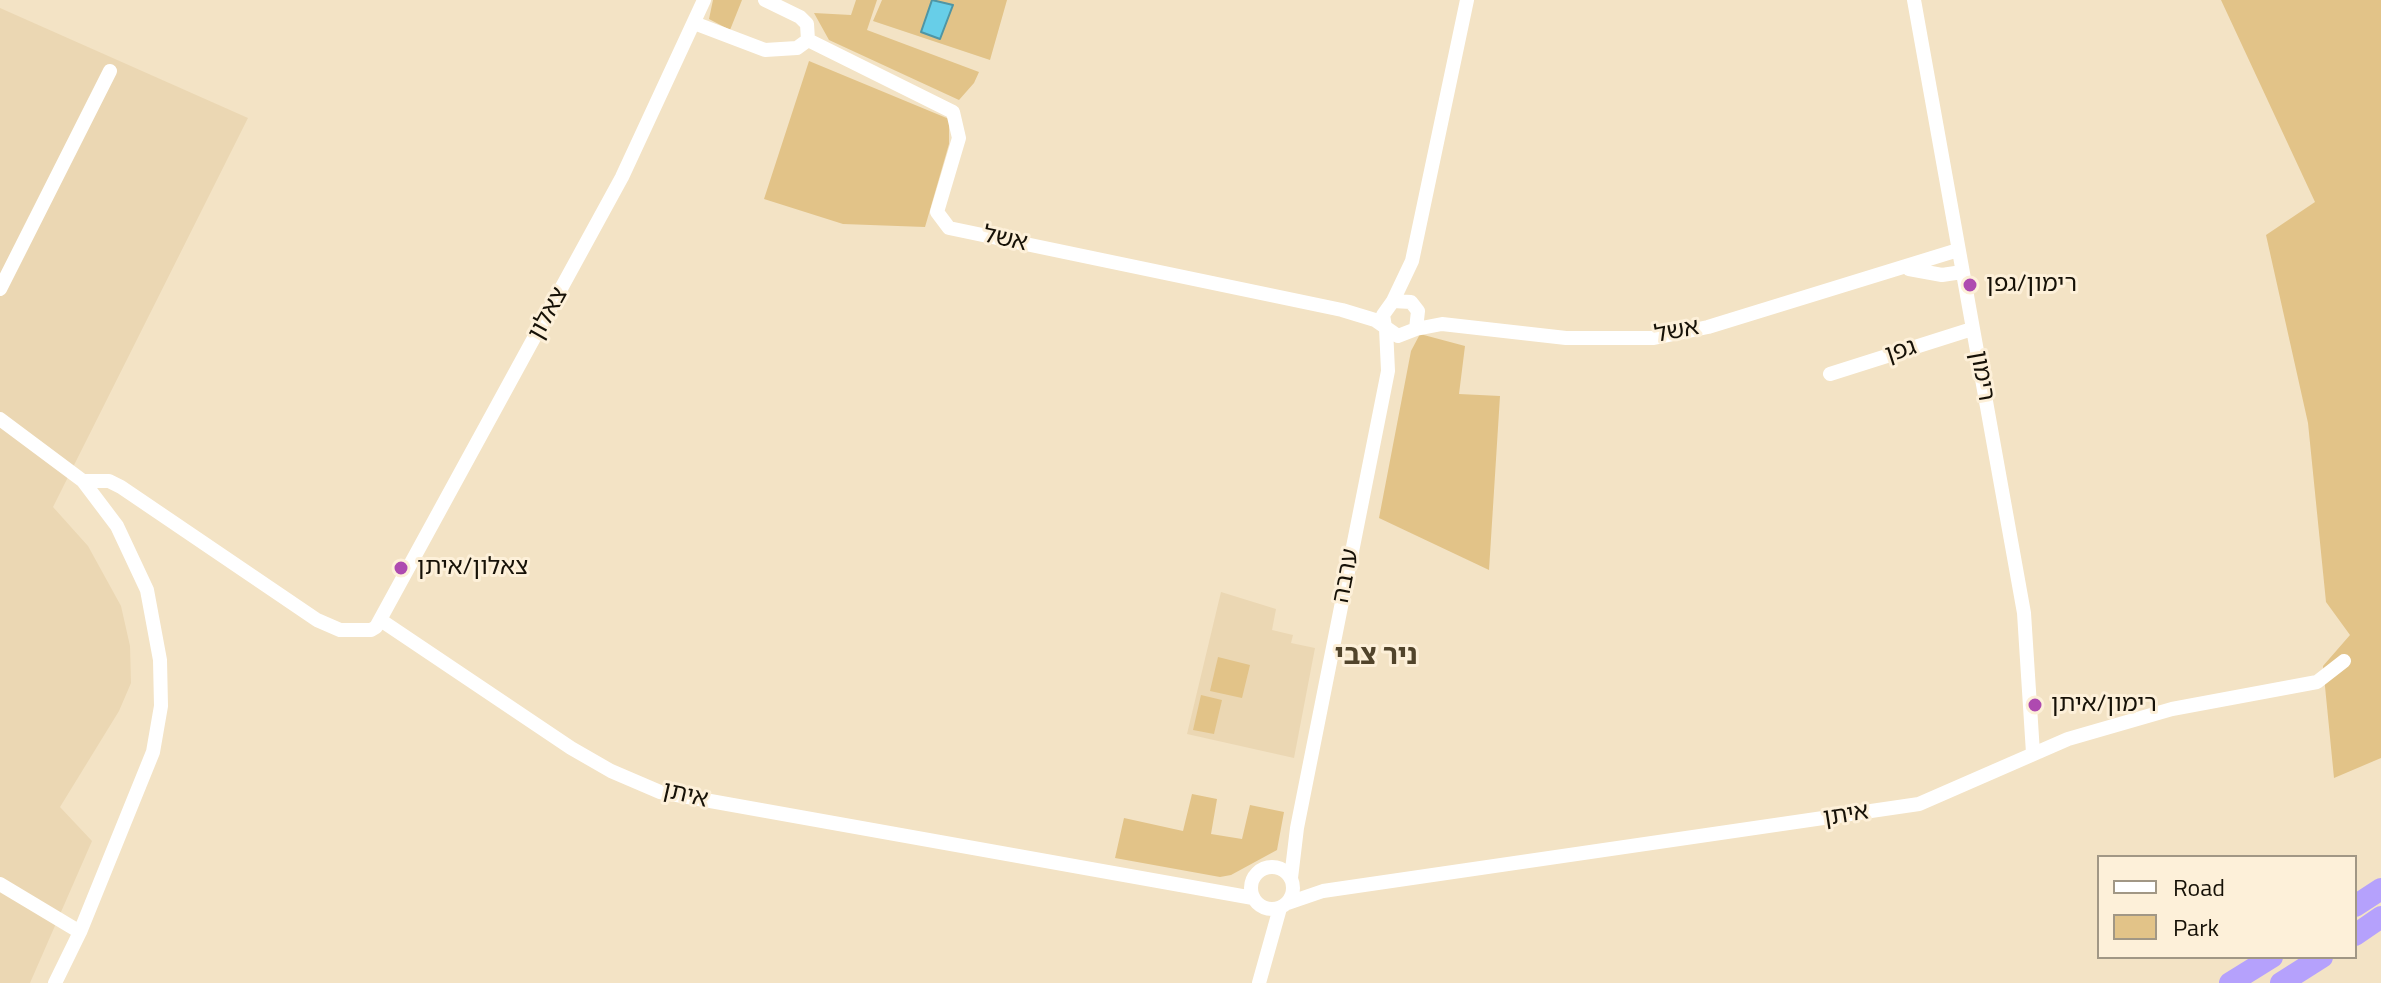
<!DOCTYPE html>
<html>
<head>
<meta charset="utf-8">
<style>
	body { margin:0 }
	#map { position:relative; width:2381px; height:983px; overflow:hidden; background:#f3e3c5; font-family:"Titillium Web",sans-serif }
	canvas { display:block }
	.legend { position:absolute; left:2097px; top:855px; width:260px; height:104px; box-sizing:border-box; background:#fdf0d9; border:2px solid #a19785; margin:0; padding:10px 14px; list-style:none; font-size:24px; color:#161107 }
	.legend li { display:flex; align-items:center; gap:16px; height:40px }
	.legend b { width:40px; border:2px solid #a19785 }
</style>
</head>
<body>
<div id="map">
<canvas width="2381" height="983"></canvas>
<ul class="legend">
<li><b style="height:10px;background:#fff"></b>Road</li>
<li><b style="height:22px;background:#e2c388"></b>Park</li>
</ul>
</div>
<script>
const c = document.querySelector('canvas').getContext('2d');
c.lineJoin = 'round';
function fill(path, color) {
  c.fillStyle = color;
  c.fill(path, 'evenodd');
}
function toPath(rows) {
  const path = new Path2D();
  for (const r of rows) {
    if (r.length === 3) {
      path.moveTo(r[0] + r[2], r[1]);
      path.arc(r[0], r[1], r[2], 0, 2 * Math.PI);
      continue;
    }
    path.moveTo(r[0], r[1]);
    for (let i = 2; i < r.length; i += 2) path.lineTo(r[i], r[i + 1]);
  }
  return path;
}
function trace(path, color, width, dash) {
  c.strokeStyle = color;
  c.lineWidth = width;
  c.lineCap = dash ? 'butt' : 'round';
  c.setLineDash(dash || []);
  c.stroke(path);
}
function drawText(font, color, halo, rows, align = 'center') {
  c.font = font + ' "Titillium Web","Noto Sans Hebrew",sans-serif';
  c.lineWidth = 6;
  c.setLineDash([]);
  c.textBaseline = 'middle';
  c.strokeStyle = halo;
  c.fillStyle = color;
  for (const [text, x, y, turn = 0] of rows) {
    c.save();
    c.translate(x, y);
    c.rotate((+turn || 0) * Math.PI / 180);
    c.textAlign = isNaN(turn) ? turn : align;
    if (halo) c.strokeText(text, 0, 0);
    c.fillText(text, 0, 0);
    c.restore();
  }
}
fill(toPath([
	[0,8,248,118,53,507,88,546,121,606,130,646,131,683,119,711,60,807,92,841,30,983,0,983],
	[1221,592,1276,609,1272,630,1293,635,1291,643,1315,648,1294,758,1187,734]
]), '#ebd7b3');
fill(toPath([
	[713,0,742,0,730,30,709,19],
	[856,0,877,0,867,30,979,72,974,83,959,100,829,40,814,13,851,15],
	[882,0,1007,0,990,60,873,21],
	[2221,0,2381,0,2381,758,2334,778,2323,666,2350,635,2326,602,2308,423,2266,235,2315,202],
	[809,61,949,119,949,144,925,227,843,224,764,199],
	[1420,334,1465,346,1459,394,1500,396,1489,570,1379,518,1411,351],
	[1218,657,1250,665,1242,698,1210,691],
	[1201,695,1222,700,1214,734,1193,730],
	[1192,794,1217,799,1211,834,1242,839,1250,805,1284,812,1277,850,1231,875,1220,877,1115,858,1124,818,1183,831]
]), '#e2c388');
const water = toPath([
	[932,0,953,5,940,39,921,32,932,0]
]);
fill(water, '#67cee8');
trace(water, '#4f95a4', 2);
trace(toPath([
	[765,0,800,17,807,24,808,40],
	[1914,0,2024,613,2033,753],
	[694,23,765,50,797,48,808,40],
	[808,40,953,112,959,138,937,212,949,228,1342,310,1375,320,1398,336,1416,329,1418,311,1411,302,1393,301,1383,315,1385,327],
	[1909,269,1942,275,1962,272],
	[0,289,110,71],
	[1393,301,1412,261,1467,0],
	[1416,329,1442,324,1566,338,1654,338,1708,327,1958,250],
	[1830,374,1972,329],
	[0,419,83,481,117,526,147,590,160,660,161,706,153,752,80,932,55,983],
	[83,481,109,481,121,487,317,620,340,630,371,630,376,627,622,177,704,0],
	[382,621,571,748,611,771,660,792,1253,898],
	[1272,888,21],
	[1291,878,1297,828,1388,371,1386,328],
	[0,884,80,932],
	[1288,903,1323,891,1919,804,2068,739,2172,709,2317,682,2344,661],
	[1259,983,1280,908]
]), '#fff', 14);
trace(toPath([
	[2355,906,2381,889],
	[2355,935,2381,917],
	[2230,983,2272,957],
	[2281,983,2322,957]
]), '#b5a1fc', 22);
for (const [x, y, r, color] of [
	[1970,285,8,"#ae4ab0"],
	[401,568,8,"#ae4ab0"],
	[2035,705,8,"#ae4ab0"]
]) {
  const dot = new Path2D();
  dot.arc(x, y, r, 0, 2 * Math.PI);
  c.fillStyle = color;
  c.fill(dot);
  trace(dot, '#fdf0d9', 3);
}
drawText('24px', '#161107', '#fdf0d9', [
	["אשל",1005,240,12],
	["צאלון",549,314,-61],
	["אשל",1677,332,-11],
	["גפן",1901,352,-18],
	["רימון",1981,376,80],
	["ערבה",1347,576,-79],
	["איתן",685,796,13],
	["איתן",1846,816,-9]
]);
drawText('24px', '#161107', '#fdf0d9', [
	["רימון/גפן",1986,285],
	["צאלון/איתן",417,568],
	["רימון/איתן",2051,705]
], 'left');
drawText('bold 28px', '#51442b', '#fdf0d9', [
	["ניר צבי",1376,657]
]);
</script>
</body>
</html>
